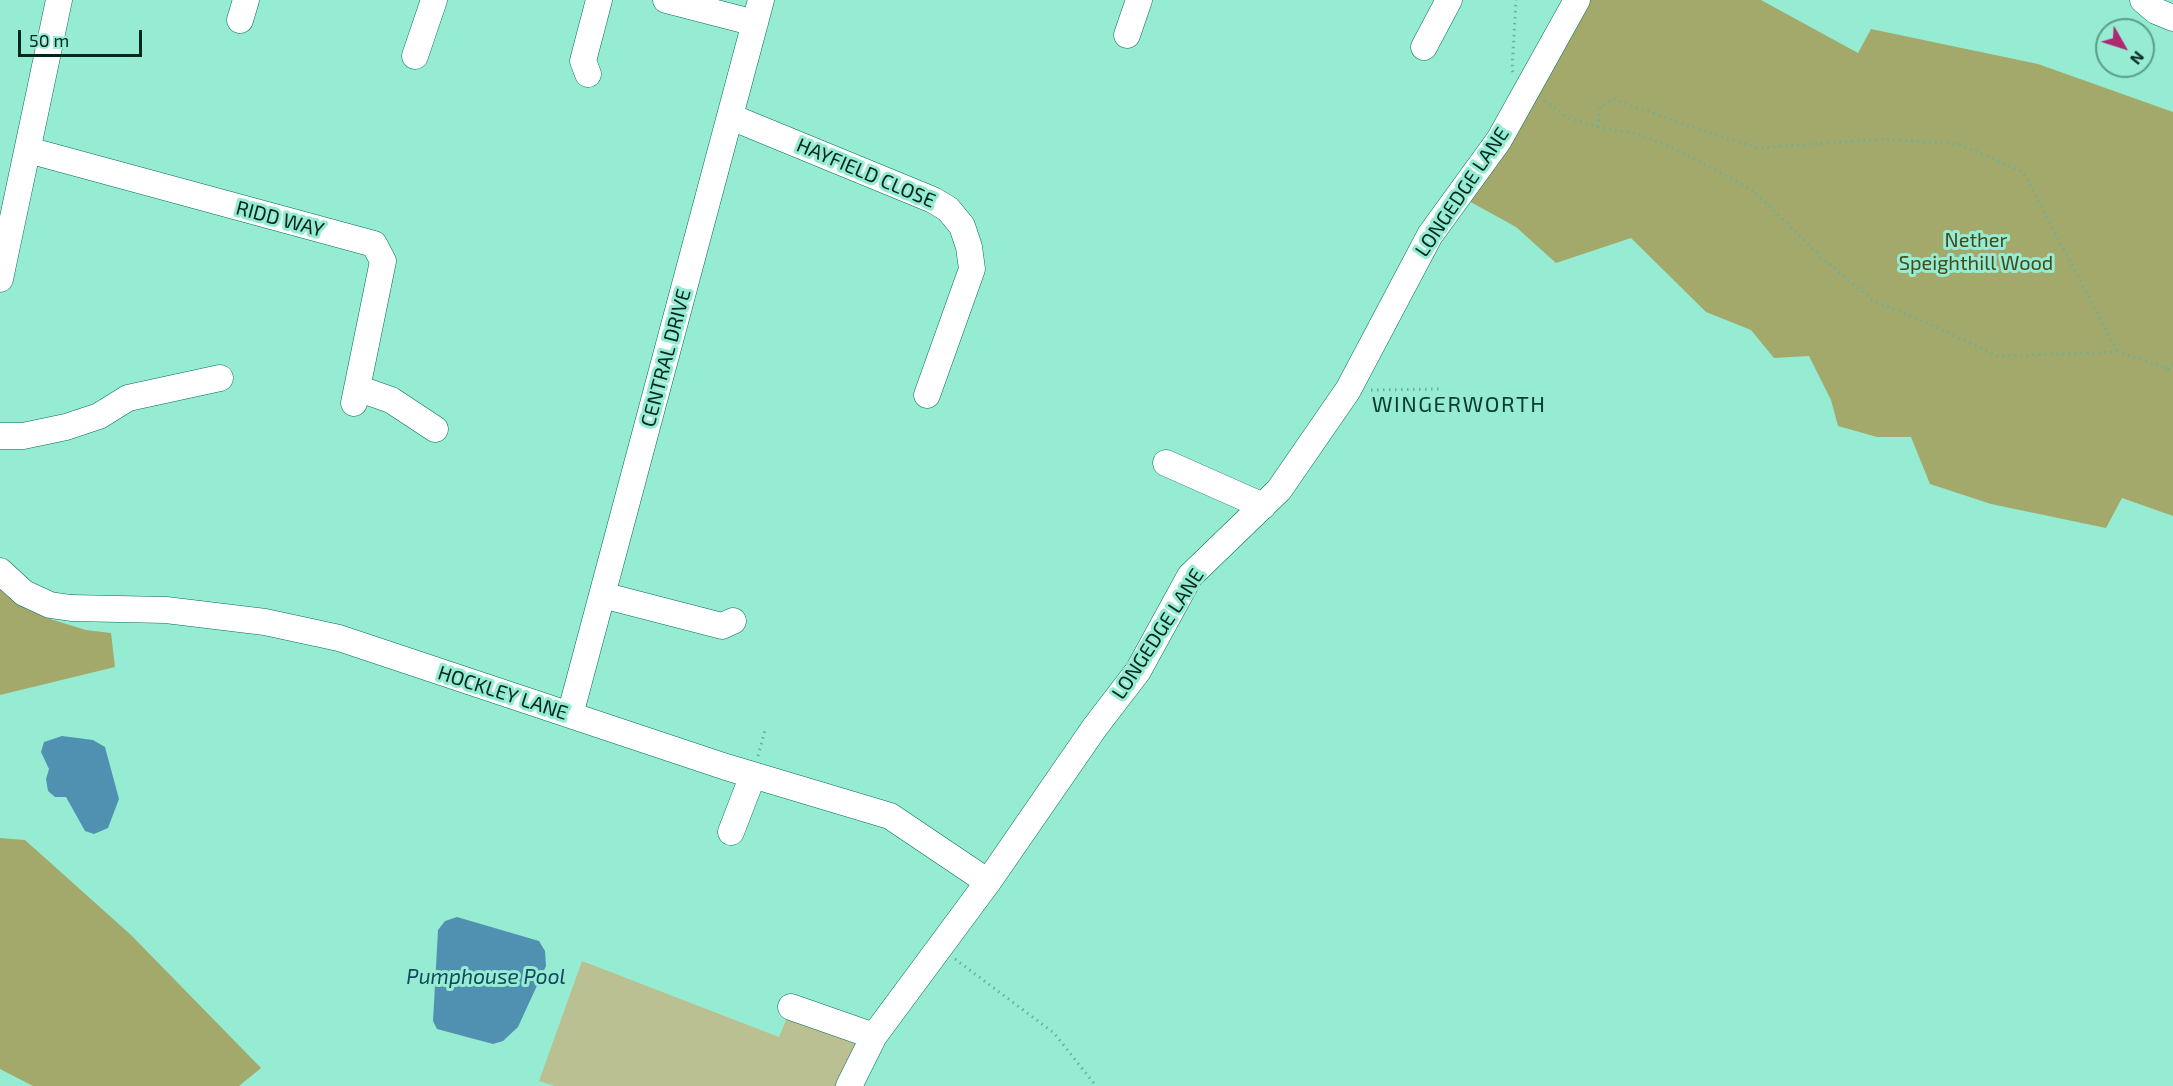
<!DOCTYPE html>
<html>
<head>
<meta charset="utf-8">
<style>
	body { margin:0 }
	#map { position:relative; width:2173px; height:1086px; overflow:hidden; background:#96ecd2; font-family:"Exo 2",sans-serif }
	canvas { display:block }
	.north { position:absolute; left:2095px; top:18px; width:60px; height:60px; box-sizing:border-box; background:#96ecd2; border:2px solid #5a9d8a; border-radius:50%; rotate:129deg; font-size:16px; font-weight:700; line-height:24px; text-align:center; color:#01271e }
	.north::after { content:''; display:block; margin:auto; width:21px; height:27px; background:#ae2970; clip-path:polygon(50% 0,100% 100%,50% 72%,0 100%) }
	.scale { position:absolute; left:18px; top:30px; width:124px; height:27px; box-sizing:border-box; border:3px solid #01271e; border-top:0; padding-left:8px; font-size:18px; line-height:21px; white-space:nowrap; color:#01271e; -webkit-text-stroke:4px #96ecd2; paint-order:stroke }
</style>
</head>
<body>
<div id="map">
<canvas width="2173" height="1086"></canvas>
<div class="north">N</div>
<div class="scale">50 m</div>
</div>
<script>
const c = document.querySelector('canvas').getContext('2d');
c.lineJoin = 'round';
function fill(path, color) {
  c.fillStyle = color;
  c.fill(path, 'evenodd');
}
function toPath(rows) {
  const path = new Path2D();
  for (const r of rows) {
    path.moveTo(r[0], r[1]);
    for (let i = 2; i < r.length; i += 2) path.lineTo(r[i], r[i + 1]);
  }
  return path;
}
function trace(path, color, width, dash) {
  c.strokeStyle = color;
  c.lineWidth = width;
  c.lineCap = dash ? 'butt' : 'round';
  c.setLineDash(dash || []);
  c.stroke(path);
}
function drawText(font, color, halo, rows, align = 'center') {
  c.font = font + ' "Exo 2",sans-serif';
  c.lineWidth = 6;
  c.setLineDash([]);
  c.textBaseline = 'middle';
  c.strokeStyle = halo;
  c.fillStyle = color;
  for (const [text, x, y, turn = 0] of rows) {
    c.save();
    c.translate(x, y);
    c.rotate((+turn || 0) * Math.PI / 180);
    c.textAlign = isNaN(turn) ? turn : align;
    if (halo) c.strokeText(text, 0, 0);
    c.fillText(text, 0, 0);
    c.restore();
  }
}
fill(toPath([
	[582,961,779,1037,787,1018,861,1046,839,1086,555,1086,539,1081]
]), '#bac092');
fill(toPath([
	[1590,0,1761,0,1858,53,1871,29,2038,64,2173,112,2173,516,2122,498,2106,528,1991,504,1930,484,1911,437,1877,437,1838,426,1831,400,1809,356,1774,358,1751,330,1706,312,1631,238,1556,263,1516,227,1467,200],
	[0,585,50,619,86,630,111,633,115,667,0,695],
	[0,838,25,840,131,935,261,1068,239,1086,33,1086,0,1069]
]), '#a3a96b');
fill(toPath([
	[62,736,93,740,105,747,119,799,108,828,94,834,85,831,66,797,55,797,48,791,46,779,49,769,41,752,44,742],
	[457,917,539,941,545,951,546,966,518,1027,503,1041,493,1044,437,1029,433,1021,438,930,445,921]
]), '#5091b2');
const minor = toPath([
	[666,0,755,23],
	[2143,0,2156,11,2173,18],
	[240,20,246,0],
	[1127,35,1139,0],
	[1424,47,1449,0],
	[415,56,434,0],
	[588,74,583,61,599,0],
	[731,117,933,200,948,209,962,226,969,247,972,269,927,395],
	[28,150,374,244,383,261,354,403],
	[0,279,59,0],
	[357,388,391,400,435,429],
	[0,436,23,436,66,427,99,416,128,398,220,378],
	[1166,463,1263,506],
	[0,571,24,593,50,605,71,608,166,610,265,622,339,638,726,767,890,816,988,882],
	[602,595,722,626,733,621],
	[570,715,761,0],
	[731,832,753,775],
	[791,1007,874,1036],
	[849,1086,874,1036,988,882,1095,727,1138,671,1190,576,1279,490,1348,390,1430,235,1499,140,1577,0]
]);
trace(minor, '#006d58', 27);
trace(toPath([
	[1513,72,1512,70,1516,0],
	[1544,101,1569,118,1598,127,1642,135,1689,156,1754,191,1820,256,1872,300,1932,325,1997,356,2118,352,2166,368,2173,372],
	[1598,127,1600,107,1614,99,1686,125,1758,148,1884,139,1958,144,2023,172,2118,352],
	[2166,368,2173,362],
	[1371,390,1439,389],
	[758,756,765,730],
	[955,959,1054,1033,1096,1086]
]), '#69b19c', 3, [1.5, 4.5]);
trace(minor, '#fff', 26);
drawText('20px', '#01271e', '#96ecd2', [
	["HAYFIELD CLOSE",866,173,23],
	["LONGEDGE LANE",1462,192,-56],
	["RIDD WAY",280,219,15],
	["CENTRAL DRIVE",666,358,-75],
	["LONGEDGE LANE",1158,634,-57],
	["HOCKLEY LANE",503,693,18]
]);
drawText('20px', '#464a1a', '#96ecd2', [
	["Nether",1976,240],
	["Speighthill Wood",1976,263]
]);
drawText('italic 21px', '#134860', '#96ecd2', [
	["Pumphouse Pool",486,977]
]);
c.letterSpacing = '1.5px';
drawText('22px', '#0a3b30', '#96ecd2', [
	["WINGERWORTH",1459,405]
]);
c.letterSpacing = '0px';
</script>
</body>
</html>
